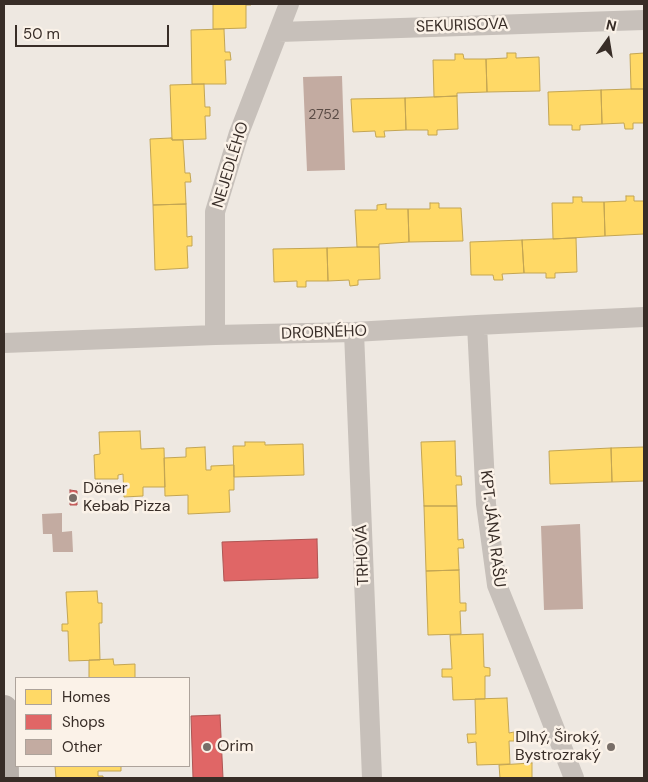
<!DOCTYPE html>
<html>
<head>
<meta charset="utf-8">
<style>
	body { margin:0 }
	#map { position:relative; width:648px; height:782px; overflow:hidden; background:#eee8e1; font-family:"DM Sans",sans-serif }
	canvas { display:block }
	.frame { position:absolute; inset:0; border:5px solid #382d27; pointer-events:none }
	.legend { position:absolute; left:15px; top:677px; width:175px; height:90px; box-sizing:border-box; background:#fbf2e8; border:1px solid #ada39b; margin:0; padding:6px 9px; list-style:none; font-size:15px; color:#382d27 }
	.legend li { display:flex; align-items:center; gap:10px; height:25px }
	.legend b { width:25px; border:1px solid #ada39b }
	.north { position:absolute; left:583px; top:15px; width:50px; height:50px; -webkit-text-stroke:4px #fbf2e8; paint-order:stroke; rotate:13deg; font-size:14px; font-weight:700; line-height:20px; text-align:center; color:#382d27 }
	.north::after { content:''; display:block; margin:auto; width:18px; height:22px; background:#382d27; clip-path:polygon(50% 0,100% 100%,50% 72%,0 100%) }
	.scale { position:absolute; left:15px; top:25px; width:154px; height:22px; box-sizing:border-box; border:2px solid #382d27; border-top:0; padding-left:6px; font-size:15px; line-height:18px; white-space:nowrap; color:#382d27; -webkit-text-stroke:4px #fbf2e8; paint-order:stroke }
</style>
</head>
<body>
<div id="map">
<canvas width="648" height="782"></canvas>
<div class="frame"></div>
<ul class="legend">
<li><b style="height:14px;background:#ffd966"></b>Homes</li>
<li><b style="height:14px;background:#e06666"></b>Shops</li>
<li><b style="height:14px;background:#c3aba1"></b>Other</li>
</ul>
<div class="north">N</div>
<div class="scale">50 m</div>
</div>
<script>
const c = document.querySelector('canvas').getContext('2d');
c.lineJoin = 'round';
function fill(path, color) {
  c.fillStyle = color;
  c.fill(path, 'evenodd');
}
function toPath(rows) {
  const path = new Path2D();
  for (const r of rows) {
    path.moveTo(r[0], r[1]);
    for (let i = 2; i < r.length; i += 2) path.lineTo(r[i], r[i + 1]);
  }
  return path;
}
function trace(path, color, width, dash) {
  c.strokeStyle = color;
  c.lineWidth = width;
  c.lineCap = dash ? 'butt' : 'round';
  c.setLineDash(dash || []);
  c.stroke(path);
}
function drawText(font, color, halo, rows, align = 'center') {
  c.font = font + ' "DM Sans",sans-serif';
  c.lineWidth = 5;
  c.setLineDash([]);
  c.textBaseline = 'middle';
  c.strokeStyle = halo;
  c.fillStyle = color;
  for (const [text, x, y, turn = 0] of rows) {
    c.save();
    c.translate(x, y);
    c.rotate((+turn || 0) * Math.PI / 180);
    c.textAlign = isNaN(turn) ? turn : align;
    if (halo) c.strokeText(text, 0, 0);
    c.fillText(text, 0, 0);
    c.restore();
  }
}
const homes = toPath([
	[213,4,251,4,251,5,246,5,246,28,213,29,213,4],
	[224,29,225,52,230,52,231,60,225,60,226,84,192,84,191,30,224,29],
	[507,53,516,53,516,58,539,57,540,91,487,92,486,59,507,58,507,53],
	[644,53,644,89,631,89,630,54,644,53],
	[455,54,463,54,464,59,486,59,487,92,457,93,457,96,434,97,433,60,455,60,455,54],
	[204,84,205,107,210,107,210,116,205,116,206,139,172,140,170,85,204,84],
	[631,89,644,89,644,123,633,123,633,129,625,129,624,123,602,124,601,90,631,89],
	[601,90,602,124,580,125,580,130,572,130,572,125,549,125,548,92,601,90],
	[457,96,458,129,437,130,437,135,428,135,428,130,406,130,405,98,457,96],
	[405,98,406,130,384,131,385,137,376,137,375,131,353,132,351,99,405,98],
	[171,138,172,138,172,140,183,140,185,173,190,173,191,182,185,182,186,204,153,205,150,139,171,138],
	[626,196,634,196,634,201,644,201,644,234,605,236,604,202,626,201,626,196],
	[573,197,582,197,582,202,604,202,605,236,553,239,552,203,573,203,573,197],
	[430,203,439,203,439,208,461,208,463,241,409,242,408,209,430,209,430,203],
	[186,204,187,237,192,236,192,246,187,246,188,268,155,270,153,205,186,204],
	[386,204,386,209,408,209,409,242,379,244,379,247,357,247,355,210,377,210,377,205,386,204],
	[576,238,577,272,555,273,555,278,546,278,546,273,524,273,522,240,576,238],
	[522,240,524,273,502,274,503,280,494,280,493,275,471,275,470,242,522,240],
	[357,247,379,247,380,279,358,280,358,285,350,286,349,280,328,281,327,248,357,247],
	[327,248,328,281,306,281,306,287,297,287,297,281,274,282,273,249,327,248],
	[140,431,141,449,164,448,165,487,143,487,143,496,124,497,123,474,118,475,118,479,95,479,94,455,100,454,99,432,140,431],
	[455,441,456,476,461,476,462,485,456,485,457,506,424,506,421,442,455,441],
	[245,442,265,442,265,445,303,444,304,475,234,477,233,446,245,446,245,442],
	[205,447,206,470,211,470,211,466,234,465,234,490,229,490,230,512,188,514,188,495,165,496,164,458,186,457,186,448,205,447],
	[644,447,644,481,612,482,611,448,644,447],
	[611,448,612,482,550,484,549,451,611,448],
	[424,506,457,506,458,540,463,539,464,548,458,548,459,570,426,571,424,506],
	[459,570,460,603,466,603,466,611,460,611,461,634,428,635,426,571,459,570],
	[97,591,98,603,102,603,102,623,99,623,100,660,69,661,68,631,62,631,62,624,68,624,66,592,97,591],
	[483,634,484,667,490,668,490,676,485,676,485,699,453,700,452,677,442,677,442,669,452,669,450,635,483,634],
	[113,659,114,665,135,664,135,678,89,678,89,660,113,659],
	[507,698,509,733,514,732,514,741,509,741,510,764,477,765,476,742,468,743,467,734,476,734,475,699,507,698],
	[532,763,532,778,500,778,499,765,532,763],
	[55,766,121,766,121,771,98,771,98,776,103,776,103,778,56,778,55,766]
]);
fill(homes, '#ffd966');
trace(homes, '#c3a553', 1);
const shops = toPath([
	[70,490,77,491,77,505,70,505,70,490],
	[317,539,318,578,224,581,222,542,317,539],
	[220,715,223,778,193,778,191,716,220,715]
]);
fill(shops, '#e06666');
trace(shops, '#ae5553', 1);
fill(toPath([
	[342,76,345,170,307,171,303,77],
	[62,513,62,532,72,531,73,552,53,552,52,534,43,534,42,514],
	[580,524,583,609,544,610,541,526]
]), '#c3aba1');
trace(toPath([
	[279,32,644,20],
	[477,325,486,504,497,585,539,689,574,778],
	[354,332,372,778],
	[215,335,215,212,239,133,289,4],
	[4,343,215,335,354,332,477,325,644,317]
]), '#c7c0ba', 20);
trace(toPath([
	[4,709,5,778]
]), '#b8b0aa', 28);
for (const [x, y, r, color] of [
	[73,498,5,"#786e68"],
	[207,747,5,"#786e68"],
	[611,747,5,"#786e68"]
]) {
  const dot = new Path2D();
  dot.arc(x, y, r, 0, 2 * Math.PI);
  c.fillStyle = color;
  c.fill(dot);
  trace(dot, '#fbf2e8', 2);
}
drawText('14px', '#5b4c46', null, [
	["2752",324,115]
]);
drawText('16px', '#382d27', '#fbf2e8', [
	["SEKURISOVA",462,26,-2],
	["NEJEDLÉHO",231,165,-73],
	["DROBNÉHO",324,333,-2],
	["KPT. JÁNA RAŠU",492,529,83],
	["TRHOVÁ",363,555,-92]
]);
drawText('16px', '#382d27', '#fbf2e8', [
	["Döner",83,489],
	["Kebab Pizza",83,507],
	["Dlhý, Široký,",601,738,"right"],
	["Bystrozraký",601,756,"right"],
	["Orim",217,747]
], 'left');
</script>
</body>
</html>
